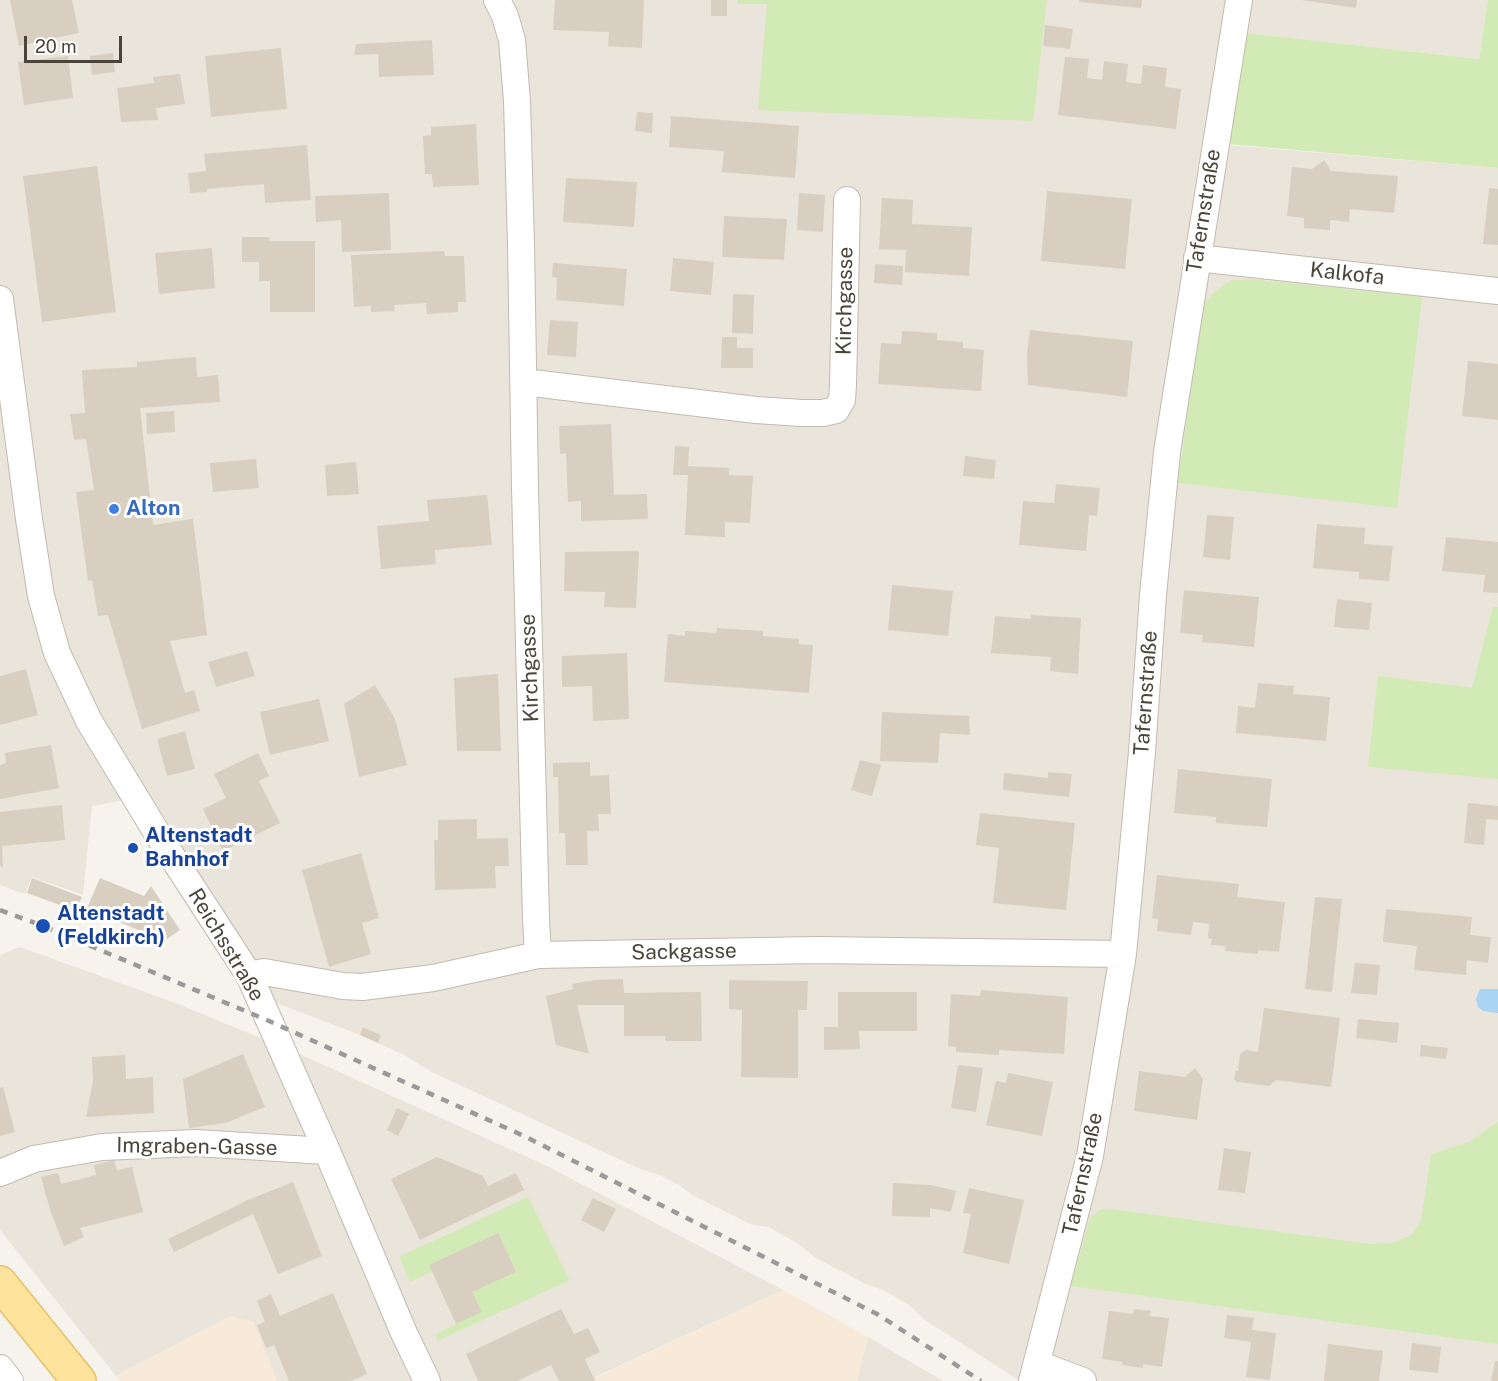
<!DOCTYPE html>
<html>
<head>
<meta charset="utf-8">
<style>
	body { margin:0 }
	#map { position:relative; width:1498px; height:1381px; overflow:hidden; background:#f6f3ec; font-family:"Public Sans",sans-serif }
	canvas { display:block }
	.scale { position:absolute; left:24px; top:36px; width:98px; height:27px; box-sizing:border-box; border:3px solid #4b4439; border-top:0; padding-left:8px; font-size:18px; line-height:21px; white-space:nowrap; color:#4b4439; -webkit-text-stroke:4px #fff; paint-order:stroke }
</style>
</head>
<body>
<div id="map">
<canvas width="1498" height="1381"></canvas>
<div class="scale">20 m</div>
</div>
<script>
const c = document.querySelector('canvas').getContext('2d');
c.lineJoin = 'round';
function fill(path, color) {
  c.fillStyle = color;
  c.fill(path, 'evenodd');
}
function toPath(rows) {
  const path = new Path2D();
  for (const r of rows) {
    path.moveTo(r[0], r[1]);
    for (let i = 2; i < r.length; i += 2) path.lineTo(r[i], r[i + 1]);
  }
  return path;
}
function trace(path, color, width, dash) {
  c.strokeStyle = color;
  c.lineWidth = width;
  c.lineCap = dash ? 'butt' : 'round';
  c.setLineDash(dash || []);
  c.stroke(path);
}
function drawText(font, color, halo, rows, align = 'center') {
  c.font = font + ' "Public Sans",sans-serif';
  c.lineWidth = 6;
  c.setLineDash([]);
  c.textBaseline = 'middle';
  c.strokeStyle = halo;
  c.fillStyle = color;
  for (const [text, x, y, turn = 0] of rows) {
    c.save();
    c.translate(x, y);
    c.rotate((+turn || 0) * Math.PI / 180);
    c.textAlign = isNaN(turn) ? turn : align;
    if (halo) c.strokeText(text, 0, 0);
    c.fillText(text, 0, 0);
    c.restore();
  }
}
fill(toPath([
	[0,0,1488,0,1479,59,1234,32,1216,144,1498,168,1498,1381,1020,1381,925,1320,909,1305,883,1290,866,1284,816,1258,797,1243,769,1227,752,1225,692,1195,679,1185,659,1175,638,1168,432,1072,404,1055,378,1043,381,1035,364,1027,360,1035,258,996,135,798,92,806,83,895,32,877,25,894,0,885],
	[20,947,178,1004,304,1056,547,1166,783,1290,595,1377,596,1381,277,1381,253,1322,230,1316,116,1376,0,1230,0,955],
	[868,1337,943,1381,857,1381]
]), '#eae5da');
fill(toPath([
	[783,1290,868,1337,857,1381,596,1381,595,1378],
	[230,1316,253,1322,277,1381,120,1381,116,1376]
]), '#f7ead8');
fill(toPath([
	[737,0,1047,0,1033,121,758,110,767,4,737,4],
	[1488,0,1498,0,1498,168,1228,144,1245,33,1479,59],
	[1250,279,1422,297,1397,508,1178,483,1201,315,1206,301,1218,289,1232,280],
	[1493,607,1498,607,1498,779,1368,767,1378,676,1472,688],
	[1498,1122,1498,1344,1071,1286,1090,1218,1101,1209,1111,1209,1369,1244,1393,1243,1411,1235,1421,1222,1431,1154,1469,1142],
	[528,1197,570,1280,437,1341,436,1334,456,1324,472,1292,515,1272,432,1271,410,1282,399,1257]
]), '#d2eab5');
fill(toPath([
	[1480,989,1498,989,1498,1013,1483,1011,1478,1007,1476,999]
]), '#a9d4f2');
fill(toPath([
	[10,0,72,0,79,33,19,46],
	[555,0,644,0,642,48,608,46,609,32,553,30],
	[711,0,727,0,727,16,711,16],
	[1079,0,1142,0,1141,8,1079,2],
	[1301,0,1357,0,1356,8],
	[1045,25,1073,29,1070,49,1043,46],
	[432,40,434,75,379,77,378,54,354,55,356,44],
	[281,48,287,109,211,117,205,56],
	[113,53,115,72,92,75,90,56],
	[68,56,73,98,24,105,18,62],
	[1065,57,1089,59,1087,78,1102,80,1104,61,1128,64,1126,82,1141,84,1143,65,1167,68,1165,87,1181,89,1176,129,1058,115],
	[180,74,185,104,156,108,158,120,121,122,117,88,154,83,153,77],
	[637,112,653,113,652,133,635,131],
	[671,116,799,126,795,178,722,172,724,151,669,147],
	[476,124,479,185,433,187,432,174,425,174,423,136,431,135,431,127],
	[307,145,311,200,265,203,264,184,207,189,207,192,190,193,188,173,206,171,204,154],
	[1324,160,1331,171,1398,176,1394,213,1350,209,1349,222,1330,220,1330,230,1304,228,1304,218,1287,216,1292,167,1312,169],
	[97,166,116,312,42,322,23,176],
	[566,178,637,182,634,227,563,222],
	[1489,188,1498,189,1498,245,1483,244],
	[1047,191,1132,199,1125,269,1041,261],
	[389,193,391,250,342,252,341,220,316,222,315,196],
	[799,193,825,195,823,232,797,230],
	[882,198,913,200,912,224,972,227,969,276,905,272,906,250,879,249],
	[724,216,787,219,784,260,722,257],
	[242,237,270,237,269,241,315,241,315,312,270,312,270,281,259,281,259,262,242,262],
	[212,248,215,288,159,294,155,253],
	[444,251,445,256,464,256,466,302,458,302,458,312,427,314,426,303,394,305,395,311,371,312,371,306,354,307,351,255],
	[673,258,714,262,711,295,670,291],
	[553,263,627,269,624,306,556,300,557,278,552,277],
	[875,264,903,266,902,285,874,283],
	[733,294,754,295,753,334,732,333],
	[550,320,578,322,576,357,547,355],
	[1030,330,1133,341,1127,397,1028,385,1027,354],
	[902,331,937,333,937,340,963,342,963,348,984,350,981,391,878,384,881,343,901,344],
	[722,337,737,337,737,348,753,348,753,368,721,368],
	[196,357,197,377,218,375,220,402,140,408,153,525,193,519,207,635,170,641,185,693,194,690,200,711,142,729,108,615,98,616,92,580,88,581,76,492,94,490,86,439,74,440,70,414,85,413,82,370,137,367,137,362],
	[1468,361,1498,364,1498,420,1462,416],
	[174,411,175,432,147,434,146,413],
	[611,424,614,495,647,494,648,519,581,521,581,501,568,502,566,453,560,454,559,426],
	[675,446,689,447,688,466,729,468,729,475,753,476,750,523,725,522,725,537,685,535,688,475,673,475],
	[965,456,996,460,994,479,963,476],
	[256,459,259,488,213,492,210,463],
	[356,462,359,494,327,496,325,465],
	[1056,484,1100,488,1097,516,1089,515,1086,551,1019,545,1023,501,1054,503],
	[487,495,492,545,435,550,436,564,381,569,377,526,429,521,427,500],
	[1207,515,1234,517,1230,560,1203,557],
	[1317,524,1365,528,1364,544,1393,546,1389,581,1359,579,1359,572,1313,568],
	[1446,537,1498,542,1498,593,1483,592,1485,575,1442,571],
	[639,551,636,608,604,607,605,592,564,591,565,552],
	[892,585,953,591,948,636,888,630],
	[1184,590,1259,597,1254,647,1202,642,1203,635,1180,633],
	[1337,599,1372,603,1369,630,1334,627],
	[1031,615,1081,618,1078,674,1050,671,1051,657,991,653,995,616,1031,619],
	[717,628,763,631,763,636,799,639,799,644,813,645,809,693,664,682,668,634,685,636,685,631,716,633],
	[247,651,255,676,216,687,208,662],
	[627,653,629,719,593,721,592,686,562,687,562,656],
	[26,669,38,715,0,725,0,676],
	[498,674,501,751,457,751,454,678],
	[1258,683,1294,686,1293,694,1330,697,1326,741,1236,733,1238,706,1255,708],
	[375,685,395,719,407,765,359,777,344,704],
	[319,699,329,741,270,755,260,712],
	[882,712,969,716,970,735,940,733,938,763,880,761],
	[185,731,195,769,167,776,157,739],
	[51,745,59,788,0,799,0,765,6,763,5,753],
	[258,753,269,776,259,781,280,823,223,851,203,809,226,798,214,774],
	[860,760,881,765,872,796,851,790],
	[590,762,590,776,609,775,611,814,598,814,599,831,587,831,588,865,566,865,565,833,559,833,558,777,553,777,553,763],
	[1178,769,1272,779,1267,827,1216,823,1216,817,1174,813],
	[1048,772,1072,774,1069,797,1003,790,1004,773,1048,778],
	[1468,803,1498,806,1498,820,1486,819,1484,845,1464,843],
	[62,805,65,840,2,846,3,867,0,866,0,812],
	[980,813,1075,823,1066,910,993,903,999,848,976,845],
	[477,819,477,839,508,838,509,866,495,866,496,888,435,890,434,840,438,840,438,820],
	[361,853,379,918,362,923,371,954,329,967,302,870],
	[1157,875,1239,884,1237,897,1285,902,1279,952,1258,950,1258,954,1225,951,1226,946,1211,945,1212,939,1208,938,1209,924,1193,922,1191,935,1157,931,1158,919,1152,918],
	[32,878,82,897,76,911,27,893],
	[100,878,144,896,151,886,180,930,164,941,87,908],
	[1315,897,1342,899,1332,992,1305,989],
	[1386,909,1472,917,1470,935,1491,937,1488,963,1467,960,1466,975,1414,970,1417,946,1383,942],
	[1355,963,1380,965,1377,995,1351,993],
	[623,979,624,993,701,992,702,1041,665,1041,665,1036,624,1036,624,1005,577,1005,589,1054,556,1045,546,996,573,989,572,984,595,980],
	[729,980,808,981,807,1010,798,1010,798,1078,741,1077,742,1010,729,1009],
	[981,990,1068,997,1064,1054,999,1050,999,1055,956,1052,956,1047,948,1046,951,994,980,996],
	[838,992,917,992,917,1031,859,1031,860,1049,824,1050,824,1027,838,1027],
	[1264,1008,1340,1018,1331,1087,1276,1080,1269,1086,1237,1082,1234,1079,1236,1071,1238,1071,1240,1054,1246,1050,1258,1052],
	[1358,1019,1399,1023,1397,1043,1356,1038],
	[363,1027,381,1035,378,1043,360,1035],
	[1421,1045,1448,1048,1446,1059,1420,1056],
	[243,1054,265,1107,226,1123,189,1128,183,1079],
	[125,1055,126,1079,153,1077,154,1113,86,1117,93,1081,92,1057],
	[958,1065,983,1068,976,1112,951,1108],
	[1195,1068,1203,1079,1197,1120,1134,1111,1139,1071,1185,1077],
	[1008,1073,1053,1082,1042,1136,986,1125,996,1081,1006,1083],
	[3,1087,15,1132,0,1136,0,1088],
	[397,1108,409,1114,398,1136,387,1130],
	[1224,1148,1251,1152,1245,1193,1218,1190],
	[437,1157,483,1176,488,1186,516,1173,524,1190,420,1240,391,1179],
	[114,1160,117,1170,132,1167,143,1212,80,1228,84,1237,64,1246,50,1210,41,1177,58,1173,61,1184,96,1175,94,1165],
	[293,1182,322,1256,278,1274,253,1214,174,1252,168,1239,248,1200],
	[893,1183,931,1185,956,1191,951,1212,930,1208,930,1217,892,1216],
	[969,1188,1024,1200,1009,1264,963,1253,971,1214,963,1213],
	[593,1198,616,1209,604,1232,581,1220],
	[498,1233,516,1272,472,1292,482,1312,456,1324,429,1265],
	[333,1293,367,1374,351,1381,289,1381,274,1345,266,1348,257,1325,265,1322,257,1301,271,1294,280,1316],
	[561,1309,574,1334,588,1328,600,1352,585,1359,595,1381,559,1381,551,1365,517,1381,478,1381,466,1354],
	[1134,1309,1151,1311,1150,1316,1169,1318,1162,1367,1143,1364,1143,1368,1122,1365,1123,1362,1102,1359,1109,1311,1133,1314],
	[1227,1315,1254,1318,1252,1330,1276,1333,1270,1380,1246,1377,1251,1342,1224,1338],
	[1412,1343,1441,1347,1438,1373,1409,1370],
	[1328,1344,1383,1351,1379,1381,1324,1381],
	[1495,1361,1498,1361,1498,1381,1491,1381]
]), '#d8cfc1');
const minor = toPath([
	[497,0,505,16,512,40,517,101,521,244,525,487,536,919,538,955],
	[1197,258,1498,291],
	[0,299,29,519,41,596,57,653,89,721,160,838,249,975,327,1151,404,1333,427,1381],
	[524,382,756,410,802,413,823,413,836,410,842,400,843,385,847,200],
	[249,975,264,972,343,986,362,987,433,978,538,955,817,950,1123,954],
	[0,1173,34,1159,102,1147,196,1143,327,1151],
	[1038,1364,1083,1381],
	[0,1368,10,1381],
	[1032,1381,1090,1156,1123,954,1142,752,1153,595,1167,452,1239,0]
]);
const primary = toPath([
	[0,1283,79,1381]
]);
trace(minor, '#c2bbae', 28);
trace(primary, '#e6c16a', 36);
trace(minor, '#fff', 26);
trace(primary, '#ffe39c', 33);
trace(toPath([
	[0,910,43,926,269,1021,524,1136,877,1314,981,1381]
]), '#9a9a9a', 4.5, [8, 8]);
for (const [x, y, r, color] of [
	[114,509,6,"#3f7fe0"],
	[133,848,6,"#1a4fb4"],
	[43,926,8,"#1a4fb4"]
]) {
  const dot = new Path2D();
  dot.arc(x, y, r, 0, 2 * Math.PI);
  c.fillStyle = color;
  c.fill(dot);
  trace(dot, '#fff', 2);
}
drawText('21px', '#4b4439', '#fff', [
	["Tafernstraße",1204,211,-81],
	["Kalkofa",1347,274,6],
	["Kirchgasse",845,301,-89],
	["Kirchgasse",530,668,-92],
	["Tafernstraße",1146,693,-86],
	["Reichsstraße",226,945,59],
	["Sackgasse",684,952,-1],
	["Imgraben-Gasse",197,1147,1],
	["Tafernstraße",1083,1174,-78]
]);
drawText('bold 21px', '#366cbe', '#fff', [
	["Alton",126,509]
], 'left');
drawText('bold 21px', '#164399', '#fff', [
	["Altenstadt",145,836],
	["Bahnhof",145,860],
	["Altenstadt",57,914],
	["(Feldkirch)",57,938]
], 'left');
</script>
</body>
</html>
